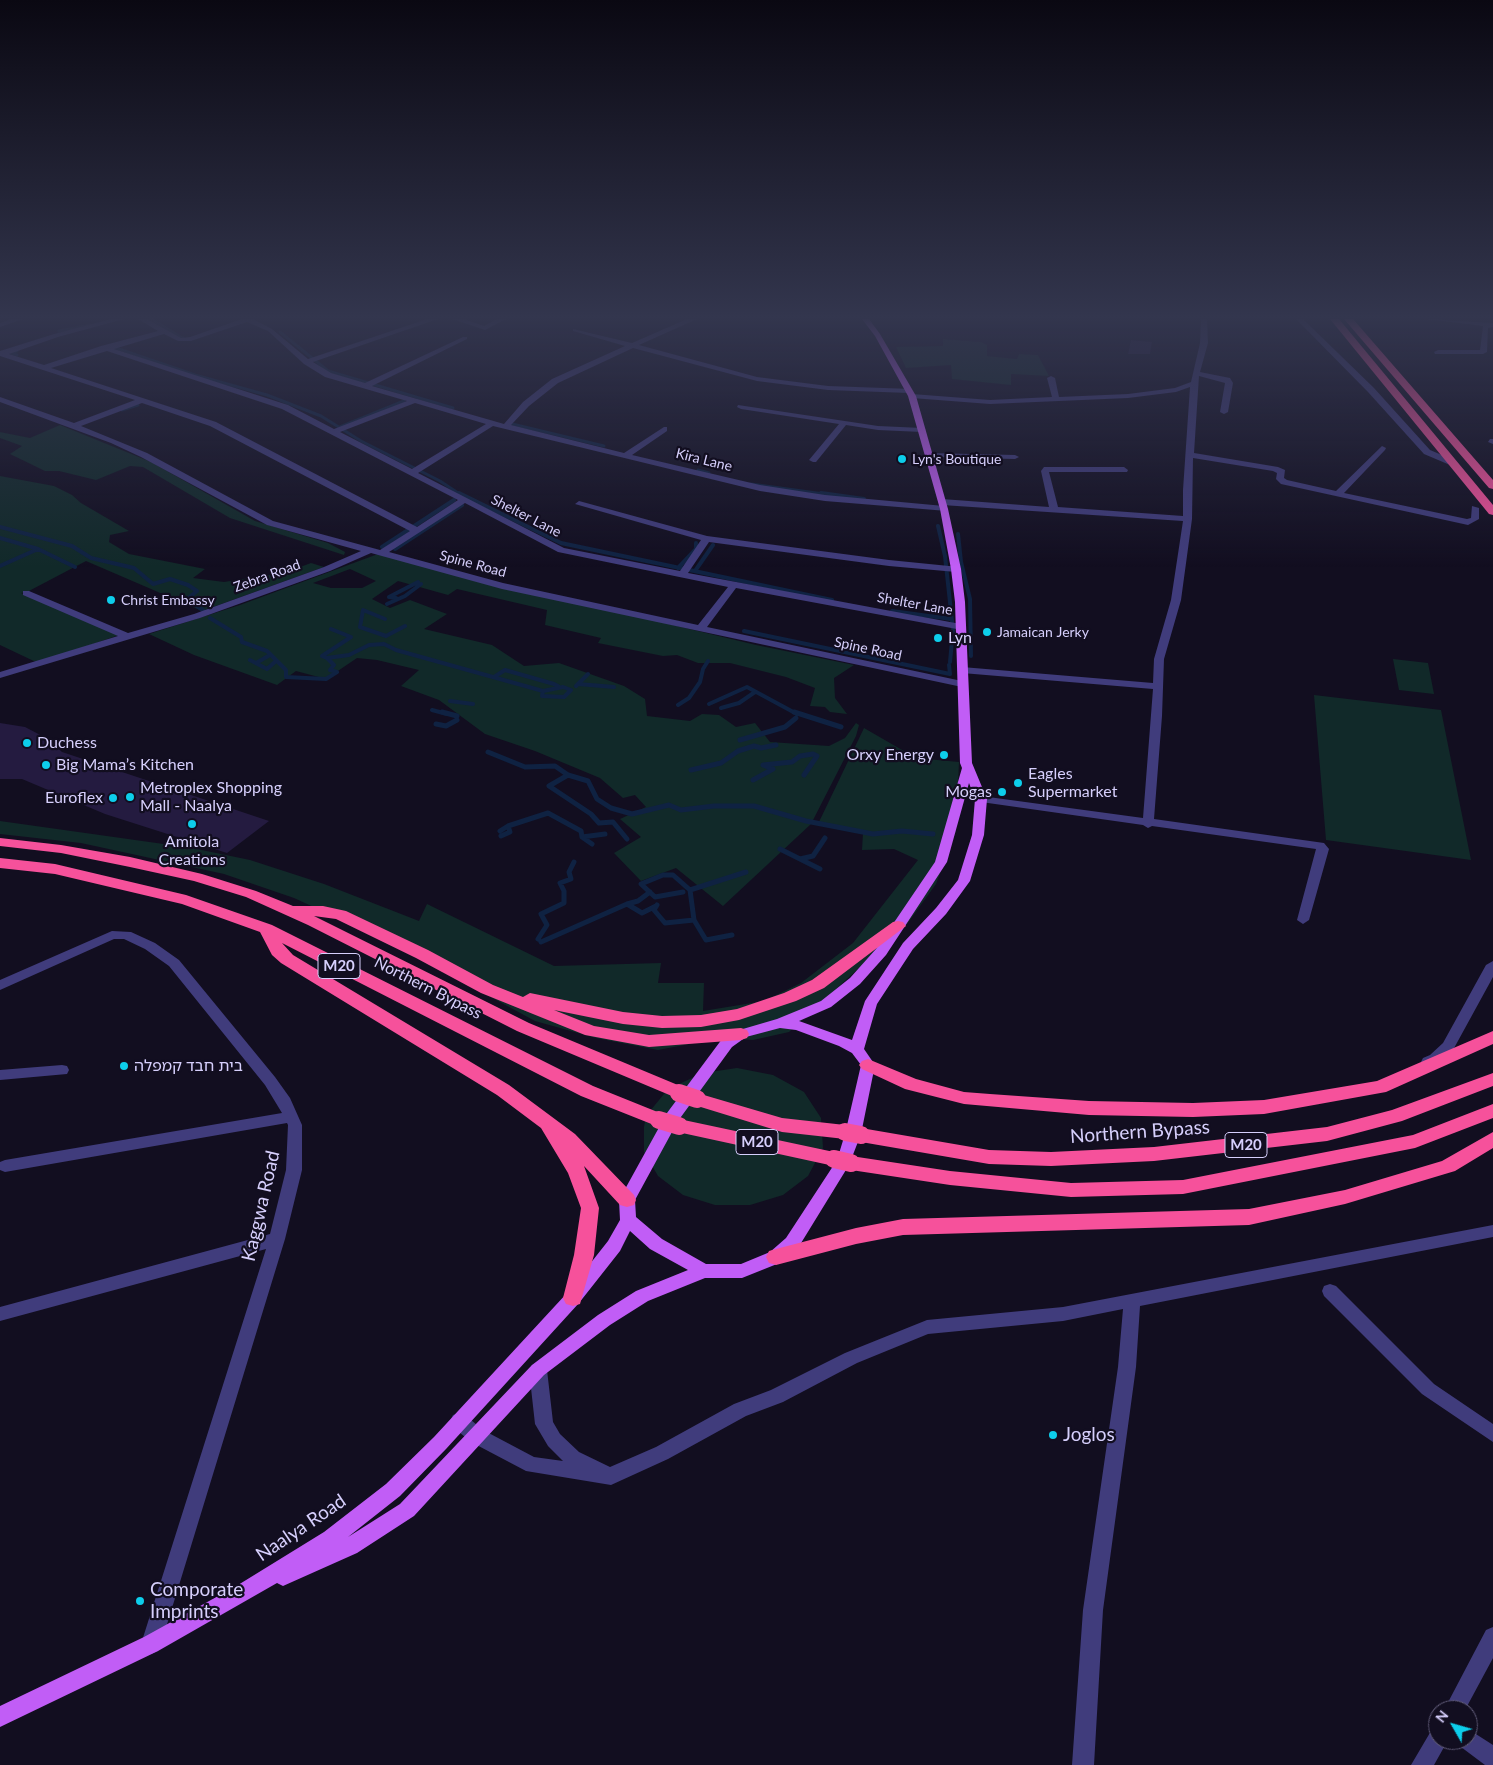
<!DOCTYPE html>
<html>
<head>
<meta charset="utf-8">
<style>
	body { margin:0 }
	#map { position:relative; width:1493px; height:1765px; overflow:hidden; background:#120e20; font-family:Lato,sans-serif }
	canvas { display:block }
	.north { position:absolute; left:1428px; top:1700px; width:50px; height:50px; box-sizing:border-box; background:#120e20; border:1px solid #605b78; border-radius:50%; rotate:308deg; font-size:14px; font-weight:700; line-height:20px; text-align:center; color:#d6cffc }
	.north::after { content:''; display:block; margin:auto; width:18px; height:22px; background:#0dceeb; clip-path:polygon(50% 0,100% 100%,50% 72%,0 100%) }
</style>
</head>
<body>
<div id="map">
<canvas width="1493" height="1765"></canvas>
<div class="north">N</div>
</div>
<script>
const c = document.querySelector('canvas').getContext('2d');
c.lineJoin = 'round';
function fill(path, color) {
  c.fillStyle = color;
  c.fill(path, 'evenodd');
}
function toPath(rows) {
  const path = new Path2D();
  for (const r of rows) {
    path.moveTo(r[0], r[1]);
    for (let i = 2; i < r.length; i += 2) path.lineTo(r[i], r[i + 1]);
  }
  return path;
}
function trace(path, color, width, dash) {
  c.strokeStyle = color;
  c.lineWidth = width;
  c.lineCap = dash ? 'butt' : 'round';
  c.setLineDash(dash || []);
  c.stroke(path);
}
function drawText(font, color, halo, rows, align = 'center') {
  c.font = font + ' Lato,"Noto Sans Hebrew",sans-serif';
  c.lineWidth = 4.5;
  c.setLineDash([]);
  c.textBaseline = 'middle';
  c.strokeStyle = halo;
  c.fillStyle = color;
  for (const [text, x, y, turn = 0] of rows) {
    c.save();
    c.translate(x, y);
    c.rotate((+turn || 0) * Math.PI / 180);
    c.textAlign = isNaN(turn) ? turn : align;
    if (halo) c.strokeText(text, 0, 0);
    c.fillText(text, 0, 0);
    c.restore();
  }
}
fill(toPath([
	[943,339,981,342,987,345,987,356,1017,359,1019,354,1038,355,1049,376,1011,374,1011,385,952,379,951,365,906,368,896,347,943,346],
	[60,425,151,462,255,521,328,543,345,552,344,555,230,518,143,467,130,466,96,480,59,471,45,471,10,454,22,446,0,438,0,432,30,438],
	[0,476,54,486,72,495,81,503,129,531,110,535,109,542,129,554,205,569,193,578,224,582,287,572,311,563,324,567,202,611,86,561,27,592,21,593,119,635,38,663,0,645],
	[378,554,756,645,854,665,834,678,835,698,847,714,830,712,825,707,810,706,815,688,786,677,730,663,698,663,677,655,663,656,598,643,601,638,545,625,547,610,457,589,448,595,398,581,372,599,390,608,410,600,447,614,424,629,492,645,524,666,559,663,624,686,645,699,647,716,690,721,702,714,719,715,736,727,755,723,770,742,829,746,845,738,856,723,859,725,856,736,811,824,723,906,676,868,641,881,614,853,641,837,620,819,646,807,635,795,623,798,600,778,535,751,485,734,439,700,401,686,419,670,377,660,357,658,326,679,296,671,277,685,194,655,149,634,240,605],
	[350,569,376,581,362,588,331,588,313,583],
	[1393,659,1428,663,1434,694,1399,690],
	[1314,695,1441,710,1471,860,1326,840],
	[864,728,916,758,959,762,956,831,936,884,907,924,789,1032,753,1040,721,1038,658,1050,596,1038,535,1021,402,949,342,920,294,898,224,874,81,843,0,834,0,821,192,848,250,860,324,884,419,921,427,904,554,966,661,963,658,983,704,983,703,1011,764,1001,801,983,853,943,918,860,894,849,862,850,863,833,818,824],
	[737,1068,773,1075,804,1092,821,1118,823,1148,808,1176,783,1195,750,1205,715,1205,683,1195,658,1176,644,1152,644,1127,646,1116,668,1089,703,1073]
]), '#112929');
trace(toPath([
	[151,319,184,339],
	[59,331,90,325],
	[280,332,328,371,453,408],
	[116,346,113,347,195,375,267,395,321,416,361,441,440,481,461,495],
	[17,351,11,353,17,355],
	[122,410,138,405],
	[508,423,604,446],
	[340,427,404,401],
	[698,470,709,473],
	[751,484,831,495]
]), '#0f2242', 3);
trace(toPath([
	[459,493,561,543,832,600],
	[821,493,864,499],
	[938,526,945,556,953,630,950,662],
	[0,527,72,546,91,558,134,568,153,584,170,579,188,585,197,591,187,599,204,611],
	[958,534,961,562,970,599,971,656],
	[0,538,38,549,75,567],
	[382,547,454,500],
	[395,549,462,505],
	[0,566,38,549],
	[678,568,696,549,696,543],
	[695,571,713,545],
	[396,598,389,597,418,582],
	[387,604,405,596,421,584],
	[892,611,951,619],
	[210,618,241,637,242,642,267,651,286,670,286,677,326,679,337,672,330,670,334,665,327,658,349,655,369,645,384,644,396,650,543,691],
	[385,619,363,610,360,627,386,636,405,626],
	[744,631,950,674,949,665],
	[327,658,322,656,351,637,331,629],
	[250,660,267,669,276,661],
	[256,663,270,655],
	[494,677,505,670,554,684,558,686,557,688],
	[578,684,614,687],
	[576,686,588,674],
	[563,687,571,690,564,697,542,696,543,691,563,687],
	[450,701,473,704],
	[709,704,747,687,797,714],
	[678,705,689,698,700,682,703,669,708,661],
	[721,708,739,703,755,692],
	[432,710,447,714]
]), '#0f2242', 4);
trace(toPath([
	[442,712,457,716],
	[794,712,841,727],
	[436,724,446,726,457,720],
	[740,740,785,727,796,718],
	[488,752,525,767,555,766,568,775,588,781,597,799,611,808,632,814,669,805,681,810,714,806,754,806,806,821,873,834,902,831,933,834],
	[691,770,721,763,738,751,754,746,761,748,776,745],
	[568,775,549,786,591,814,599,823,613,822,627,839],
	[753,780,773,769,763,765,792,762,800,756,813,754,817,756,804,775],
	[500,831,508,826,548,813,581,831,582,837,592,844],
	[501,836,510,832,508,826],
	[582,837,605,834],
	[780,849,820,869],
	[800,859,813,856,825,838],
	[690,890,746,872],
	[683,892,655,897,641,884,663,875,673,875,690,890,694,920,706,940,732,935],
	[627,904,638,901,650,892],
	[657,905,654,910,665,923,694,920],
	[538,939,547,925,541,914,564,903,564,891,560,883,571,879,569,872,574,862],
	[541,942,627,904,642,913,656,906]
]), '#0f2242', 5);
fill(toPath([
	[1131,340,1152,342,1150,354,1128,354],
	[0,723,25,727,48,739,62,752,269,821,227,853,105,814,22,779,0,779]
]), '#241b40');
fill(toPath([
	[11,319,23,319,0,327,0,323,11,319],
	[111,319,124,319,58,337,9,354,44,365,101,346,158,331,138,319,147,319,181,338,190,337,242,319,253,319,272,329,308,359,427,319,438,319,313,362,331,373,365,383,463,337,467,337,467,339,372,386,504,424,523,402,552,379,625,346,573,331,573,329,632,343,687,319,697,319,639,345,757,377,828,386,912,389,912,393,909,393,828,390,757,381,633,348,558,383,529,406,511,425,624,453,664,427,667,427,667,431,632,455,760,485,825,495,944,506,948,509,947,511,825,501,760,491,493,426,418,473,564,548,680,571,701,540,575,504,579,501,707,536,889,560,959,567,961,569,956,572,889,566,709,542,688,573,966,625,966,629,962,630,736,588,707,627,962,681,967,684,962,687,502,589,371,553,330,571,200,618,0,678,0,672,118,636,23,595,23,591,29,591,128,633,194,614,324,567,361,551,267,525,141,457,111,443,0,402,0,397,74,423,135,400,0,356,0,351,54,334,111,319],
	[247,322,268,331,304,364,325,377,407,401,334,429,288,405,114,349,164,334,178,341,191,341,247,322],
	[107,351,282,409,458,500,417,527,216,422,51,368,107,351],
	[142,403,210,426,410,531,380,550,273,521,147,453,81,426,142,403],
	[415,403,486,424,412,469,340,432,415,403],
	[465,503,558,552,728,587,698,625,503,583,389,552,465,503],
	[452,319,464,319,484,326,497,319,506,319,485,330,452,319],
	[1201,319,1207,319,1208,343,1200,372,1230,378,1233,383,1228,412,1224,414,1220,412,1225,383,1199,376,1194,453,1278,467,1285,470,1284,478,1287,480,1336,491,1382,446,1386,448,1385,450,1344,493,1467,519,1471,518,1472,506,1479,508,1479,519,1468,525,1281,484,1276,479,1277,473,1273,471,1193,458,1192,519,1181,600,1164,659,1162,716,1154,819,1324,843,1329,849,1309,920,1303,924,1297,920,1316,849,1152,826,1148,828,1143,825,981,802,975,799,981,796,1143,818,1153,689,962,673,957,670,962,667,1153,683,1154,659,1171,600,1183,521,942,505,938,502,942,499,1049,507,1041,471,1044,467,1124,467,1128,470,1127,472,1049,472,1058,507,1183,516,1183,490,1190,387,1176,392,1128,398,990,404,912,398,908,396,912,394,990,400,1052,397,1047,378,1051,376,1055,378,1059,397,1128,394,1175,388,1191,382,1200,343,1201,319],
	[1296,319,1303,319,1374,388,1430,450,1456,461,1456,465,1450,465,1424,454,1368,392,1296,319],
	[1426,319,1493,323,1493,327,1488,328,1487,352,1483,354,1435,354,1434,352,1438,350,1480,350,1483,326,1426,319],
	[738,405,878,426,922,428,926,430,922,432,878,430,846,425,816,462,813,462,809,460,839,424,741,409,737,407,738,405],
	[1490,439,1493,439,1493,444,1488,442,1490,439],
	[926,453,1015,455,1019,457,1015,459,929,457,926,457,926,453],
	[112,931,131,932,155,943,179,960,275,1077,290,1098,302,1125,302,1170,285,1239,161,1644,158,1651,151,1654,144,1651,141,1644,266,1249,0,1321,0,1307,270,1234,286,1170,288,1125,287,1123,5,1172,0,1170,0,1162,5,1160,282,1113,265,1085,169,966,145,949,124,939,114,939,0,990,0,980,112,931],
	[1493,961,1493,977,1453,1050,1440,1063,1428,1067,1423,1066,1421,1062,1423,1058,1430,1055,1443,1043,1486,965,1493,961],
	[62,1065,67,1066,69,1070,67,1074,0,1080,0,1070,62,1065],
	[1493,1225,1493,1237,1140,1306,1136,1367,1103,1610,1094,1765,1072,1765,1083,1610,1118,1367,1123,1309,1063,1321,928,1334,857,1363,783,1402,746,1416,668,1459,611,1485,526,1471,471,1442,453,1427,450,1421,453,1415,459,1413,465,1415,483,1430,534,1457,563,1461,548,1446,535,1424,529,1370,532,1365,538,1362,544,1365,547,1370,553,1422,560,1434,579,1452,610,1467,656,1447,734,1404,771,1390,845,1353,927,1320,1063,1307,1493,1225],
	[1330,1284,1336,1286,1434,1384,1493,1424,1493,1442,1422,1394,1324,1296,1322,1291,1324,1286,1330,1284],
	[1493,1627,1493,1658,1465,1710,1444,1710,1486,1630,1493,1627],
	[1438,1727,1438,1740,1448,1740,1434,1765,1411,1765,1431,1731,1438,1727],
	[1468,1729,1493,1745,1493,1765,1485,1765,1461,1747,1457,1740,1468,1740,1468,1729]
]), '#403c7c');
fill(toPath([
	[862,319,869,319,880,334,916,396,948,509,961,569,965,602,972,763,987,799,984,835,970,881,946,914,913,949,877,1004,864,1049,875,1065,861,1134,849,1165,798,1248,782,1262,742,1278,705,1278,648,1301,610,1325,544,1375,414,1516,357,1553,283,1586,277,1583,158,1651,0,1727,0,1706,144,1637,238,1585,324,1532,386,1484,434,1437,567,1293,608,1241,620,1220,619,1200,667,1113,722,1039,736,1031,777,1019,821,1001,850,978,876,949,935,862,962,768,960,763,955,602,951,569,940,509,908,396,875,336,862,319],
	[969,783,975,799,972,835,958,880,936,908,903,943,865,1001,852,1040,799,1021,831,1007,860,984,886,955,947,862,969,783],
	[780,1028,796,1030,839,1046,852,1053,861,1065,845,1134,837,1160,786,1238,770,1252,741,1264,706,1264,662,1239,636,1217,635,1200,678,1121,732,1047,746,1037,780,1028],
	[630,1231,650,1249,688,1270,636,1291,598,1315,532,1365,400,1504,348,1537,400,1496,446,1449,579,1303,620,1251,630,1231]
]), '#c15df6');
fill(toPath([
	[1330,319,1339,319,1493,505,1493,515,1489,514,1330,319],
	[1344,319,1353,319,1493,480,1493,489,1489,488,1344,319],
	[0,838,61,845,130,857,202,874,256,891,293,906,323,906,346,911,428,950,493,985,523,997,530,993,623,1012,662,1016,701,1015,737,1009,784,993,812,980,893,922,898,921,903,922,906,926,824,988,796,1001,739,1020,701,1027,662,1028,623,1024,554,1010,594,1026,649,1035,741,1028,747,1030,749,1034,747,1038,741,1040,649,1047,585,1035,481,993,416,958,336,919,314,916,529,1023,685,1088,688,1093,685,1098,679,1099,517,1031,308,925,246,897,194,881,130,867,61,853,0,846,0,838],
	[0,858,55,864,186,895,272,925,593,1086,665,1115,668,1120,665,1125,659,1127,581,1096,282,943,293,955,509,1085,575,1134,634,1195,636,1200,634,1205,627,1207,620,1205,584,1166,599,1208,594,1255,580,1304,573,1306,566,1304,563,1298,574,1255,581,1208,568,1173,541,1128,497,1095,281,963,272,955,260,932,182,904,55,874,0,868,0,858],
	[1493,1031,1493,1044,1386,1092,1264,1114,1193,1117,1089,1115,964,1104,905,1089,862,1069,859,1065,862,1061,868,1059,916,1079,964,1092,990,1094,1089,1101,1193,1103,1264,1100,1377,1081,1493,1031],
	[1493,1073,1493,1086,1402,1121,1327,1141,1154,1161,1051,1166,989,1164,861,1142,855,1140,852,1135,845,1139,782,1132,691,1104,688,1099,691,1094,697,1093,782,1118,845,1125,851,1127,854,1132,861,1128,989,1150,1051,1152,1154,1147,1327,1127,1392,1110,1493,1073],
	[1493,1104,1493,1118,1415,1148,1183,1194,1071,1197,950,1185,851,1170,845,1168,842,1163,845,1158,851,1156,950,1171,1071,1183,1183,1180,1413,1135,1493,1104],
	[679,1119,834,1152,840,1154,843,1159,840,1164,834,1166,673,1131,670,1126,673,1121,679,1119],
	[1493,1132,1493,1148,1455,1171,1345,1204,1249,1225,903,1235,856,1244,776,1265,769,1263,766,1257,769,1251,776,1249,856,1228,903,1219,1249,1209,1345,1190,1442,1161,1493,1132]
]), '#f6519b');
trace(toPath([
	[679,1093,697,1099],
	[659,1120,679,1126],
	[845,1132,861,1135],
	[834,1159,851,1163]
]), '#f6519b', 18);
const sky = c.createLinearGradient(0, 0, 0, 567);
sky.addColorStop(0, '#0a0812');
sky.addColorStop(0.56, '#33364e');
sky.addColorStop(1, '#33364e00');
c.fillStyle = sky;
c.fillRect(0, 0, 1493, 567);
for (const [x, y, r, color] of [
	[902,459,5,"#0dceeb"],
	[111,600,5,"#0dceeb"],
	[987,632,5,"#0dceeb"],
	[938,638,5,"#0dceeb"],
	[27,743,5,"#0dceeb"],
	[944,755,5,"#0dceeb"],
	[46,765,5,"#0dceeb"],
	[1018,783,5,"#0dceeb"],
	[1002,792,5,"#0dceeb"],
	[130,797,5,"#0dceeb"],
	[113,798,5,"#0dceeb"],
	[192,824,5,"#0dceeb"],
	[124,1066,5,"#0dceeb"],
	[1053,1435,5,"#0dceeb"],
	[140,1601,5,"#0dceeb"]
]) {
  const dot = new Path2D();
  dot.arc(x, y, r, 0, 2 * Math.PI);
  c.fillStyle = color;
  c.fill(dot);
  trace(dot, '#120e20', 2);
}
drawText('14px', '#d6cffc', '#120e20', [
	["Lyn's Boutique",912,459],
	["Christ Embassy",121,600],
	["Jamaican Jerky",997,632]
], 'left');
drawText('14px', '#d6cffc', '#120e20', [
	["Kira Lane",704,460,14],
	["Shelter Lane",526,516,27],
	["Spine Road",473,564,15],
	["Zebra Road",267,576,-20],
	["Shelter Lane",915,604,10],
	["Spine Road",868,649,12]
]);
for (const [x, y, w] of [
	[339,966,42],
	[757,1142,42],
	[1246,1145,42]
]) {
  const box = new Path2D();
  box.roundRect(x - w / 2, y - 12.5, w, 25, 4);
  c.fillStyle = '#120e20';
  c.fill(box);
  trace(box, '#d6cffc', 1);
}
drawText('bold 15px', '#d6cffc', null, [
	["M20",339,966],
	["M20",757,1142],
	["M20",1246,1145]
]);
drawText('16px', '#d6cffc', '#120e20', [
	["Lyn",948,638],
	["Duchess",37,743],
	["Orxy Energy",934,755,"right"],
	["Big Mama’s Kitchen",56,765],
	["Eagles",1028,774],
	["Supermarket",1028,792],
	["Metroplex Shopping",140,788],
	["Mall - Naalya",140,806],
	["Mogas",992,792,"right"],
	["Euroflex",103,798,"right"],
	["Amitola",192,842,"center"],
	["Creations",192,860,"center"],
	["בית חבד קמפלה",134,1066]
], 'left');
drawText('16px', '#d6cffc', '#120e20', [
	["Northern Bypass",428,988,27]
]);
drawText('19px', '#d6cffc', '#120e20', [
	["Northern Bypass",1140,1132,-4],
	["Kaggwa Road",261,1206,-77],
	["Naalya Road",301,1528,-34]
]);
drawText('19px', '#d6cffc', '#120e20', [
	["Joglos",1063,1435],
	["Comporate",150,1590],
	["Imprints",150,1612]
], 'left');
</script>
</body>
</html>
